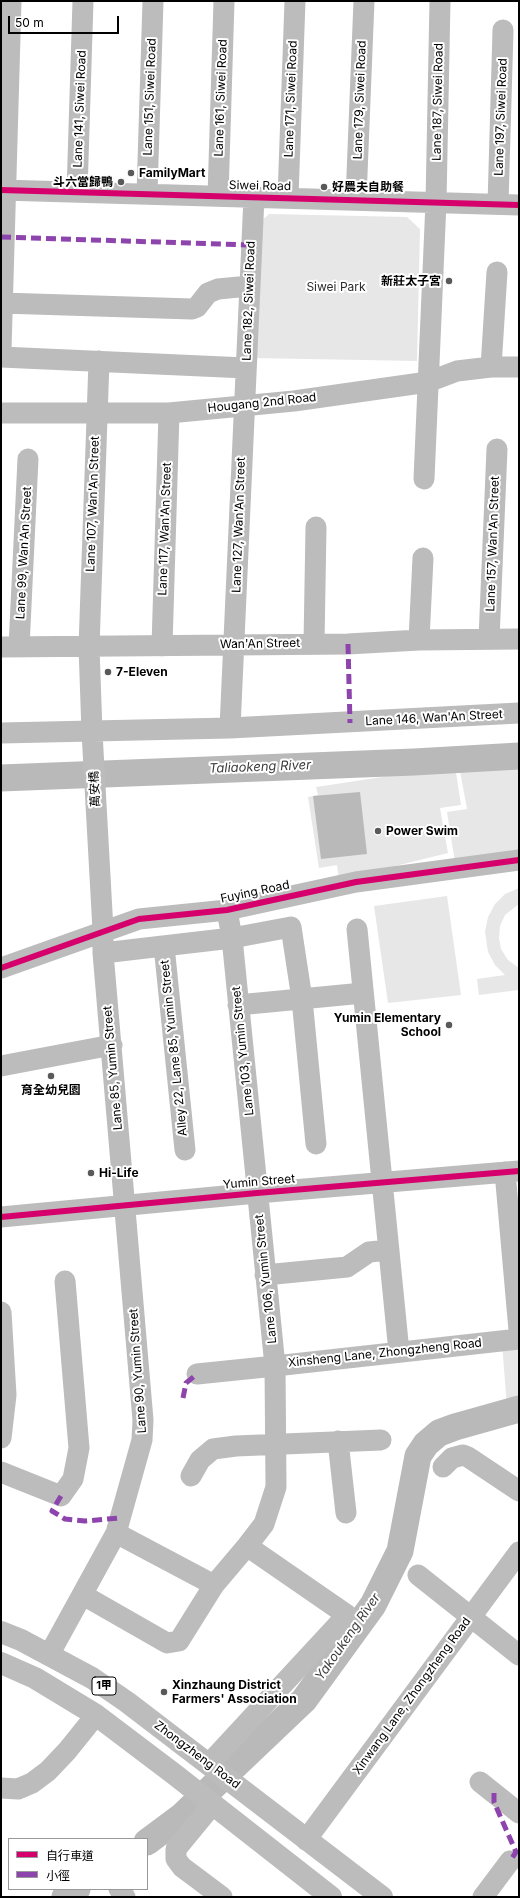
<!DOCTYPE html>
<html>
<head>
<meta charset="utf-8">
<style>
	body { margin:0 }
	#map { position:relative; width:520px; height:1898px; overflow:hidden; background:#fff; font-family:Inter,"Noto Sans TC",sans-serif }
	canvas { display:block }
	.frame { position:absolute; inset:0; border:2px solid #000; pointer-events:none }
	.legend { position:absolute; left:8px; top:1838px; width:140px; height:52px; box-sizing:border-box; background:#fff; border:1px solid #999; margin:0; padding:5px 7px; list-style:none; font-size:12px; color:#000 }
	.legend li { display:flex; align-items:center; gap:8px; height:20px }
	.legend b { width:20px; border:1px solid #999 }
	.scale { position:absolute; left:8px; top:16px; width:111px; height:18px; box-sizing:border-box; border:2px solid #000; border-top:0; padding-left:5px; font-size:12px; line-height:14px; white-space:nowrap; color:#000; -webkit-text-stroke:3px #fff; paint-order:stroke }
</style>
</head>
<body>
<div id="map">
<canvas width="520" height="1898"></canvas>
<div class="frame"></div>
<ul class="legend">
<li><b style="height:5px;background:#d6006c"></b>自行車道</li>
<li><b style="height:5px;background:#8e44ad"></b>小徑</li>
</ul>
<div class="scale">50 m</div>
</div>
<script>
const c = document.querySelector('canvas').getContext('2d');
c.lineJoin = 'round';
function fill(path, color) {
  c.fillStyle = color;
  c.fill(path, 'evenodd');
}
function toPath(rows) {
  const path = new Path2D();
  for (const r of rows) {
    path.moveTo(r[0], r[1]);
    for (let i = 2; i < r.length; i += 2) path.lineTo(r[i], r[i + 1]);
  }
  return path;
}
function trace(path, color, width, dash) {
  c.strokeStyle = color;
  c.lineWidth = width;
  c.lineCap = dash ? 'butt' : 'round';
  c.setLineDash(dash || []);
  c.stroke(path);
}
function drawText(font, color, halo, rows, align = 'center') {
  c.font = font + ' Inter,"Noto Sans TC",sans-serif';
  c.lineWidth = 4;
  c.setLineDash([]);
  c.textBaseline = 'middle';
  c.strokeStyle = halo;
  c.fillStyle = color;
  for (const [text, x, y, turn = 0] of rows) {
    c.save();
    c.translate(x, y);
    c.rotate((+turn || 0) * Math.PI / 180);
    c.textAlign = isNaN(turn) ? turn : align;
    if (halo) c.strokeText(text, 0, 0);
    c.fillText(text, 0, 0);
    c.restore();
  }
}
fill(toPath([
	[269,214,407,217,420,229,417,361,253,358,257,225],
	[455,766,461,805,440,808,448,853,339,880,337,865,319,868,308,797,318,795,316,787],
	[519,768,519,852,455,862,447,812,467,809,460,771],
	[519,888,519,904,505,915,500,926,499,938,501,949,508,960,519,968,519,990,479,995,477,979,505,975,495,965,488,952,485,932,488,917,495,904,505,894],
	[447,896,461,995,388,1003,374,906],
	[519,1341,519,1416,507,1407,502,1343]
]), '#e7e7e7');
fill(toPath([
	[360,792,367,854,321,859,313,796]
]), '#b9b9b9');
trace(toPath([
	[1,778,414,762,519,756],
	[147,1842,182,1816,304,1700,373,1605,400,1551,418,1456,426,1444,439,1433,455,1427,519,1409],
	[65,1897,77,1889]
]), '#b9b9b9', 27);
trace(toPath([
	[1,190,519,205],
	[77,192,83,1],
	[147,194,153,1],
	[218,196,224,1],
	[288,197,295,1],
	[356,199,364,1],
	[498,204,503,30],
	[2,303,192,309,197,307,208,293,218,289,249,286],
	[1,350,11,1],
	[1,357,246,368],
	[99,361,89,647,92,732,103,930,103,953,143,1420,142,1440,116,1533],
	[491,367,497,272],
	[1,413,169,413,294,401,428,382,457,371,491,367,519,367],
	[424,479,436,202,440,1],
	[489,639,497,449],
	[419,640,423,558],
	[314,644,316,527],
	[162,646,169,413],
	[1,647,348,644,419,640,519,639],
	[19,647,28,459],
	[230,728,254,197],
	[1,733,230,728,519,713],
	[357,929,399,1352],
	[164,946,185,1150],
	[103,953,232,938,291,927,302,999,316,1144],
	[1,968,139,919,227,910,356,882,519,860],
	[238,1005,363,993],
	[1,1066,112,1045],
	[505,1172,519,1330],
	[1,1217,257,1193,519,1171],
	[265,1275,347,1267,369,1252,389,1250],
	[1,1312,6,1395,1,1438],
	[197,1374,275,1366,232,938,227,910],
	[338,1441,346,1513],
	[443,1467,452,1458,463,1455,468,1457,519,1491],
	[1,1472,61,1496,73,1479,79,1448,65,1281],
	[191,1476,200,1460,213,1449,236,1446,381,1440],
	[418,1575,519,1655],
	[83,1595,167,1643,179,1641,214,1585,247,1546,264,1524,276,1487,275,1366,519,1339],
	[49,1655,116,1533,214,1585],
	[209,1764,347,1615,247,1546],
	[480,1782,519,1813],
	[1,1788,18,1789,32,1783,48,1771,67,1751,96,1715],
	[213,1804,176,1849,176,1859,182,1867,222,1897],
	[306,1840,519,1552],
	[119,1889,125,1897],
	[483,1897,510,1861]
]), '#bcbcbc', 21);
trace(toPath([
	[1,1632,21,1640,92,1678,127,1702,382,1897],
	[1,1663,35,1678,96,1715,174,1774,331,1897]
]), '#bcbcbc', 22);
trace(toPath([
	[1,237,251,245],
	[348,644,350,723],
	[183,1398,186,1383,197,1374],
	[61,1496,52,1511,65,1519,85,1521,120,1518],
	[494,1793,494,1802,516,1852,510,1861]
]), '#8e44ad', 5, [10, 5]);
trace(toPath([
	[1,190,519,205],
	[1,968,139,919,227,910,356,882,519,860],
	[1,1217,257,1193,519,1171]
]), '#d6006c', 6);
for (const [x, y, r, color] of [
	[131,173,4,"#595959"],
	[121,182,4,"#595959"],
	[324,187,4,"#595959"],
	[449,281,4,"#595959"],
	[108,672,4,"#595959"],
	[378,831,4,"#595959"],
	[449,1025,4,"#595959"],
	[51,1076,4,"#595959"],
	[91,1173,4,"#595959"],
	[164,1692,4,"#595959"]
]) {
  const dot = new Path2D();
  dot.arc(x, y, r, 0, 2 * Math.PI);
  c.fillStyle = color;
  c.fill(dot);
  trace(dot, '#fff', 1.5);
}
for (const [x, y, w] of [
	[104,1686,24]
]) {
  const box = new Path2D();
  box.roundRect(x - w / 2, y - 9, w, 18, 3);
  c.fillStyle = '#fff';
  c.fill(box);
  trace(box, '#000', 1);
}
drawText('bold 11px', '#000', null, [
	["1甲",104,1686]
]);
drawText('12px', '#000', '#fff', [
	["Lane 151, Siwei Road",150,97,-88],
	["Lane 161, Siwei Road",221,98,-88],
	["Lane 171, Siwei Road",291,99,-88],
	["Lane 179, Siwei Road",360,100,-88],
	["Lane 187, Siwei Road",438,102,-89],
	["Lane 141, Siwei Road",80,109,-88],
	["Lane 197, Siwei Road",501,117,-88],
	["Siwei Road",260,186,1],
	["Lane 182, Siwei Road",249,301,-88],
	["Hougang 2nd Road",262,403,-6],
	["Lane 107, Wan'An Street",93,504,-88],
	["Lane 127, Wan'An Street",239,525,-88],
	["Lane 117, Wan'An Street",165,529,-88],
	["Lane 157, Wan'An Street",493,544,-88],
	["Lane 99, Wan'An Street",24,553,-87],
	["Wan'An Street",260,644,-1],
	["Lane 146, Wan'An Street",434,718,-3],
	["萬安橋",95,789,-93],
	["Fuying Road",255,892,-12],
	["Alley 22, Lane 85, Yumin Street",174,1048,-96],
	["Lane 103, Yumin Street",243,1051,-96],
	["Lane 85, Yumin Street",113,1068,-95],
	["Yumin Street",259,1182,-5],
	["Lane 106, Yumin Street",266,1279,-96],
	["Xinsheng Lane, Zhongzheng Road",385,1353,-6],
	["Lane 90, Yumin Street",138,1371,-94],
	["Xinwang Lane, Zhongzheng Road",412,1696,-54],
	["Zhongzheng Road",197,1755,37]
]);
drawText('bold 12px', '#000', '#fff', [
	["FamilyMart",139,173],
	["斗六當歸鴨",113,182,"right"],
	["好農夫自助餐",332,187],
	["新莊太子宮",441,281,"right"],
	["7-Eleven",116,672],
	["Power Swim",386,831],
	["Yumin Elementary",441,1018,"right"],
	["School",441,1032,"right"],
	["育全幼兒園",51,1090,"center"],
	["Hi-Life",99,1173],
	["Xinzhaung District",172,1685],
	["Farmers' Association",172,1699]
], 'left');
drawText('12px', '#2b2b2b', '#fff', [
	["Siwei Park",336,287]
]);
drawText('italic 13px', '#3c3c3c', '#fff', [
	["Taliaokeng River",260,767,-2],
	["Yakoukeng River",348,1637,-55]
]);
</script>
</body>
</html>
